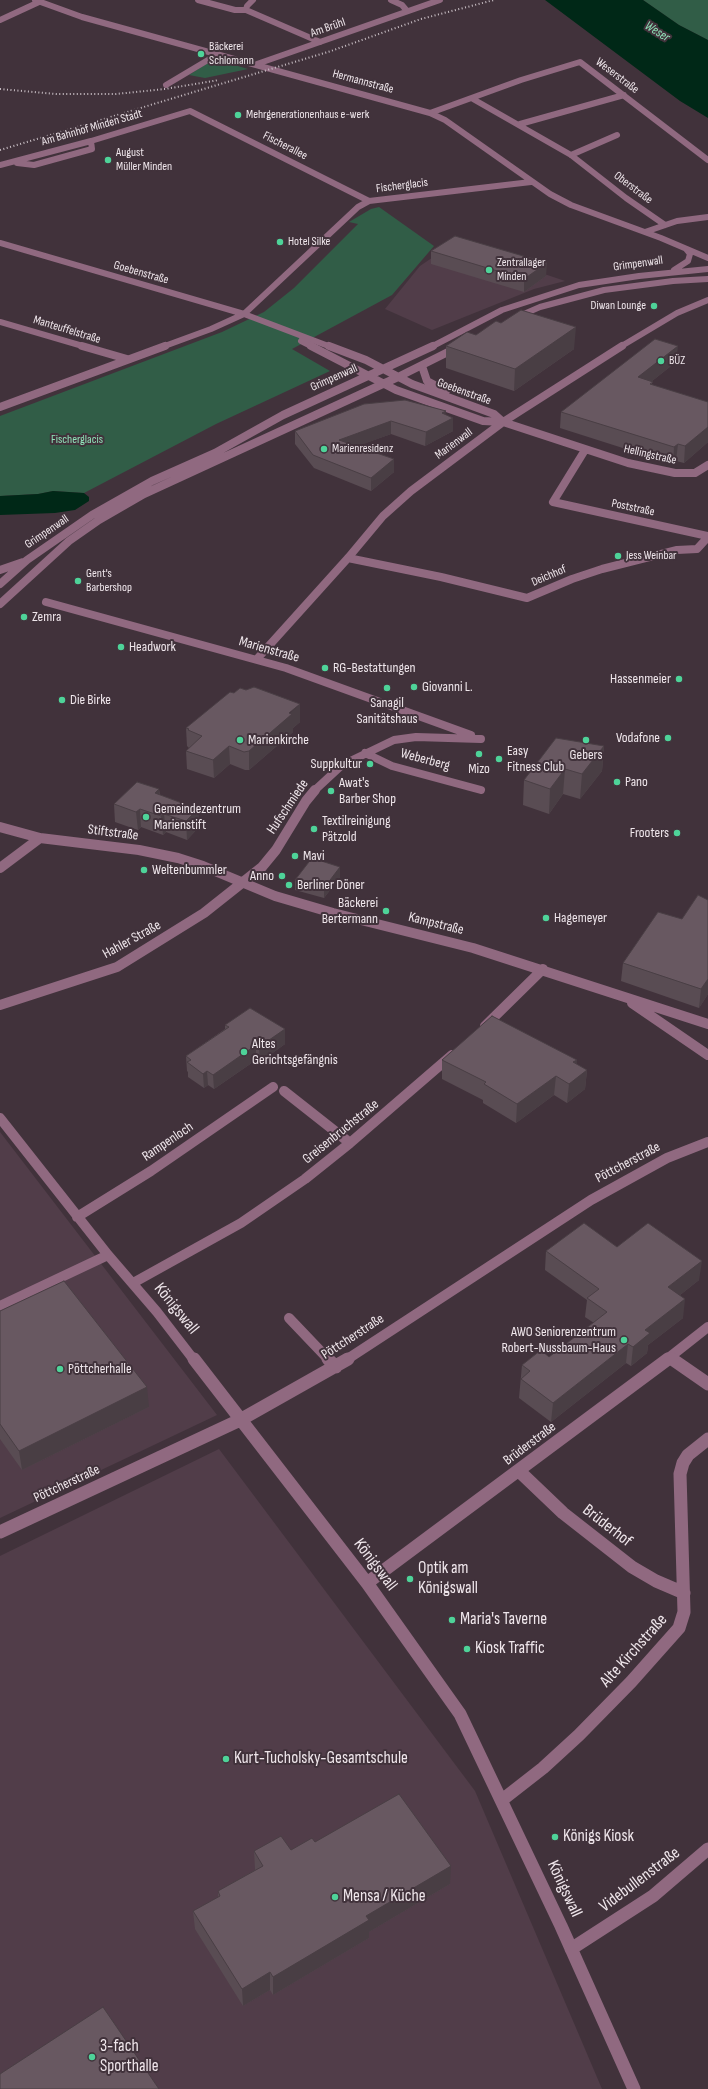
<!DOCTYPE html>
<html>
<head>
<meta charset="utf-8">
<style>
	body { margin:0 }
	canvas { display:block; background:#41323b }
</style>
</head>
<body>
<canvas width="708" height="2089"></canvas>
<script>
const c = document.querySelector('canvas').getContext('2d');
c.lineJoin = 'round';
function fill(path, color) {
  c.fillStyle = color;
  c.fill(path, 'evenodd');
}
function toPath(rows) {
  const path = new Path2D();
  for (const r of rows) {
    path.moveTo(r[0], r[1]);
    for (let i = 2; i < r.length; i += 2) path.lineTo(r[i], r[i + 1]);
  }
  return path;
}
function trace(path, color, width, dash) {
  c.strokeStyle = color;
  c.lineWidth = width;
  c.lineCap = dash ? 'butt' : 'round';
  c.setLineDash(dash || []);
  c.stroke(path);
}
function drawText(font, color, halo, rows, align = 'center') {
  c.font = font + ' "Sofia Sans Condensed",sans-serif';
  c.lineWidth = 4;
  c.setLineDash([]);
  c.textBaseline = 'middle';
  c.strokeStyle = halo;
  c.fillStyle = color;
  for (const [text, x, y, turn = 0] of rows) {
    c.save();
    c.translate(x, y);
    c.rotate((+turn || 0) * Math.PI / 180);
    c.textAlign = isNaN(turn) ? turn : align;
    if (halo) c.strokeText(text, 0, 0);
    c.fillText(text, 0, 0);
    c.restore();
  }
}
fill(toPath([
	[451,245,509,262,565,281,534,289,432,330,385,309,420,266],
	[0,1132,217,1415,0,1518],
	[219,1449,475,1791,602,2089,0,2089,0,1556]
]), '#513d49');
fill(toPath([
	[643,0,708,0,708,40,679,25],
	[214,59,248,69,205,78,189,75],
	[379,207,434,246,392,295,292,349,330,371,216,424,84,493,53,491,38,494,0,496,0,416,222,332,264,312,294,288,358,224,349,222,371,209]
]), '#315d47');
fill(toPath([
	[545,0,643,0,679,25,708,40,708,118,680,101],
	[53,491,84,493,89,497,89,501,75,510,55,513,0,515,0,496,38,494]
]), '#002817');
trace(toPath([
	[35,0,82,17,430,113,445,120,550,194,571,205,661,238,708,258],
	[198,0,235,10,246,10],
	[253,0,247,6,246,10,320,42],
	[391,0,402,5,407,11],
	[0,20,39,2],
	[257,64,440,0],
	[166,85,218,54],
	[473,99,571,155,626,198,665,225],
	[430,113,521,80,580,62,708,160],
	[520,124,624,95],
	[571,155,617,135],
	[17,163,34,165,92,149,91,141],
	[0,165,91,141,190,111,369,201],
	[645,232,677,221,708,217],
	[0,243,244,314,331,347],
	[674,270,688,261,690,254,686,249],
	[517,317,540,307,604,290,673,281,708,279],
	[0,322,86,347],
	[301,341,313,347],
	[162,347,211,329,244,314,358,207,369,201,531,182],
	[431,347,502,310,579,285,639,276,708,269],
	[620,347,677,313,708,300]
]), '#906980', 6);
trace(toPath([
	[82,346,127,359],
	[311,346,396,390,483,421,503,422,628,463,675,473,695,473,708,465],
	[329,346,366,360,412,384,494,414,503,422],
	[422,366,427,381,446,391],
	[0,407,165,346],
	[585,450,553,502,708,536],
	[348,558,441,577,527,598,572,579,602,569,677,550,697,549,708,537],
	[0,570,23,562],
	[0,584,27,560,92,515,152,481,215,453,283,415,433,346],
	[46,602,286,668,471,735],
	[0,604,69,541,99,520,144,494,398,377,458,347],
	[257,659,348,558,383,516,411,491,503,422,622,346],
	[365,753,392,766,481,790],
	[314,791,342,765,394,740,416,737,481,739]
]), '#906980', 8);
trace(toPath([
	[0,827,40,838,139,850,178,858,203,866,275,896,333,913,473,948,708,1024],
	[0,868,40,838],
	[632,1003,708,1055],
	[0,1005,117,967,204,913,262,867,276,850,306,801,315,790],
	[485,1026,543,969],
	[284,1091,350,1143],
	[0,1118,108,1255,157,1312,194,1360],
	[77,1217,151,1171,273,1087],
	[133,1283,241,1223,305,1179,350,1143,452,1055],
	[0,1306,108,1255],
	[289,1318,329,1360],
	[669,1357,674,1360],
	[346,1360,591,1200,667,1158,708,1142],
	[666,1360,708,1327]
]), '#906980', 10);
trace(toPath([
	[194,1359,367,1583,460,1714,561,1926,634,2089],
	[328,1359,336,1367],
	[672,1359,708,1384],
	[519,1471,563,1513,632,1567,656,1581,684,1593],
	[0,1532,240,1420,348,1359],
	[367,1583,668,1359],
	[502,1800,543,1768,579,1735,631,1682,679,1628,684,1612,680,1474,683,1463,688,1455,708,1439],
	[571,1949,653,1896,708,1849]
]), '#906980', 13);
trace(toPath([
	[0,89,56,94,116,94,165,89,219,80],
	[0,150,331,51,421,19,494,0]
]), '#c9bfc5', 2, [1, 2.5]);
fill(toPath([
	[431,251,546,276,524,292,431,264],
	[501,323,574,349,514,391,446,368,446,346,476,335],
	[676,362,652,381,652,385,708,402,708,442,684,463,676,461,673,464,560,428,561,412],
	[446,415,453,431,425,446,391,434,357,446,394,472,371,491,314,468,295,444,295,431],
	[234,693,300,722,293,728,293,732,249,770,245,770,230,764,214,778,187,769,186,751,189,748,187,746,186,728],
	[604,746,602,771,580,799,563,794,549,814,523,805,524,780],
	[159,789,160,795,198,809,199,827,187,840,166,832,163,835,141,827,138,830,115,822,114,804],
	[340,877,324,898,295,890,295,880],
	[708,900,708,994,699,1008,621,981,623,963],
	[225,1025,285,1044,260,1062,256,1060,214,1089,208,1085,204,1088,188,1077,188,1072,187,1071,186,1056,225,1029],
	[442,1060,577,1065,587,1070,585,1089,567,1103,554,1095,516,1123,483,1103,483,1100,442,1079],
	[617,1247,699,1280,680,1295,683,1318,648,1345,647,1353,631,1366,626,1363,551,1422,519,1398,522,1365,549,1357,594,1323,585,1317,587,1300,545,1270,546,1251],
	[0,1311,149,1407,22,1470,0,1439],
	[315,1842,450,1884,369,1932,369,1938,273,1995,270,1990,243,2006,195,1929,193,1911,218,1897,218,1891,255,1870,255,1869,254,1851,291,1850]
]), '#594c53');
fill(toPath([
	[547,263,546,276,524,292,524,279],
	[576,327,574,349,514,391,515,369],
	[678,346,676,362,637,393,638,377],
	[446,411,445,422,453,418,453,431,425,446,426,432,442,413],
	[391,421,391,434,339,453,339,440],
	[708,427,708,442,684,463,685,446],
	[678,444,676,461,673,464,674,447],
	[394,459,394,472,371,491,371,478],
	[300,704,300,722,293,728,293,732,249,770,249,751],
	[229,746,230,764,214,778,213,760],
	[604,746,602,771,580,799,582,774],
	[565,769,563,794,549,814,550,789],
	[159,789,161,808,155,793],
	[140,809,141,827,138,830,136,812],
	[198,809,199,827,187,840,186,821],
	[164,814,166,832,163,835,161,816],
	[340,867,340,877,324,898,324,888],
	[708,979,708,994,699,1008,701,989],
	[285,1029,285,1044,260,1062,259,1047],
	[256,1045,256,1060,214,1089,213,1075],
	[577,1060,576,1078,587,1070,585,1089,567,1103,569,1084,573,1062],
	[207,1071,208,1085,204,1088,203,1074],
	[556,1076,554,1095,516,1123,517,1104],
	[702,1261,699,1280,666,1306,668,1287],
	[685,1299,683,1318,648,1345,647,1353,631,1366,633,1347,645,1330],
	[628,1344,626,1363,551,1422,553,1403],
	[147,1387,149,1407,22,1470,19,1451],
	[451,1866,450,1884,369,1932,369,1938,273,1995,273,1977,366,1916],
	[270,1972,270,1990,243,2006,242,1989]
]), '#493e44');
const building = toPath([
	[455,236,547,263,524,279,431,251,455,236],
	[521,310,576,327,515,369,446,346,467,332,476,335,496,321,501,323,521,310],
	[655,339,678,346,638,377,653,382,650,384,708,402,708,427,685,446,678,444,674,447,561,412,655,339],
	[405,400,446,411,442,413,453,418,426,432,391,421,339,440,394,459,371,478,313,455,295,431,364,404,405,400],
	[254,687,300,704,289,713,292,714,249,751,244,752,229,746,213,760,186,751,202,736,188,730,189,729,186,728,230,692,234,693,240,688,246,690,254,687],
	[556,738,604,746,582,774,565,769,550,789,524,780,556,738],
	[137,782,159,789,155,793,198,809,186,821,164,814,161,816,140,809,136,812,114,804,137,782],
	[312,858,340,867,324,888,295,880,312,858],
	[698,895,708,900,708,979,701,989,623,963,658,912,682,919,698,895],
	[250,1008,285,1029,259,1047,256,1045,213,1075,207,1071,203,1074,187,1062,191,1060,186,1056,229,1027,225,1025,250,1008],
	[492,1016,577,1060,573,1062,587,1070,569,1084,556,1076,517,1104,484,1084,486,1082,442,1060,492,1016],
	[584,1223,617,1247,648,1223,702,1261,668,1287,685,1299,645,1330,650,1333,633,1347,628,1344,553,1403,521,1379,530,1371,522,1365,541,1350,549,1357,607,1312,587,1298,599,1289,546,1251,584,1223],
	[64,1281,147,1387,19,1451,0,1424,0,1311,64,1281],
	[399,1794,451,1866,366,1916,369,1920,273,1977,270,1972,242,1989,193,1911,220,1896,218,1891,263,1866,254,1851,281,1836,291,1850,312,1838,315,1842,399,1794],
	[103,2007,159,2089,0,2089,0,2074,103,2007]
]);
fill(building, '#685861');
trace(building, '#493e44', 1);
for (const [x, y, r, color] of [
	[201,54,4,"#4ed399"],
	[238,115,4,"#4ed399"],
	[108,160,4,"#4ed399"],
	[280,242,4,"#4ed399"],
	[489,270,4,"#4ed399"],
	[654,306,4,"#4ed399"],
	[661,361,4,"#4ed399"],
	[324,449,4,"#4ed399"],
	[618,556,4,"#4ed399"],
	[78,581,4,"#4ed399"],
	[24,617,4,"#4ed399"],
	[121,647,4,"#4ed399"],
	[325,668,4,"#4ed399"],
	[679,679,4,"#4ed399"],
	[414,687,4,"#4ed399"],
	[387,688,4,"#4ed399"],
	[62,700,4,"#4ed399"],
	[668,738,4,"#4ed399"],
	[240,740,4,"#4ed399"],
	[586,740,4,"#4ed399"],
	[479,754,4,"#4ed399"],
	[499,759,4,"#4ed399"],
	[370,764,4,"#4ed399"],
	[617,782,4,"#4ed399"],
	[331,791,4,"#4ed399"],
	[146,817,4,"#4ed399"],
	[314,829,4,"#4ed399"],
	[677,833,4,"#4ed399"],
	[295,856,4,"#4ed399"],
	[144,870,4,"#4ed399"],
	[282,876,4,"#4ed399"],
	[289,885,4,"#4ed399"],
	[386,911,4,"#4ed399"],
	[546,918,4,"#4ed399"],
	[244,1052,4,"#4ed399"],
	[624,1340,4,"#4ed399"],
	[60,1369,4,"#4ed399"],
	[410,1579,4,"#4ed399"],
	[452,1620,4,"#4ed399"],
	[467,1649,4,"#4ed399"],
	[226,1759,4,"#4ed399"],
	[555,1837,4,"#4ed399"],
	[335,1897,4,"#4ed399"],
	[92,2057,4,"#4ed399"]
]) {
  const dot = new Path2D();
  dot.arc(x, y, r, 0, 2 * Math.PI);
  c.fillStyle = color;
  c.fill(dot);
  trace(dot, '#41323b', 1.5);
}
drawText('12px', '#efe6eb', '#41323b', [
	["Am Brühl",328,28,-19],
	["Weserstraße",617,76,37],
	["Hermannstraße",363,82,15],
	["Am Bahnhof Minden Stadt",92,128,-16],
	["Fischerallee",285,146,27],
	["Fischerglacis",402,186,-7],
	["Oberstraße",633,188,37],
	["Grimpenwall",638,264,-8],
	["Goebenstraße",141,273,16],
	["Manteuffelstraße",67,330,17],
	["Grimpenwall",334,378,-24],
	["Goebenstraße",464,392,20],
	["Marienwall",454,444,-37],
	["Hellingstraße",650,455,13],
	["Poststraße",633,508,12],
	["Grimpenwall",47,532,-34],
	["Deichhof",549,576,-23]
]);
drawText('12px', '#efe6eb', '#41323b', [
	["Bäckerei",209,47],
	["Schlomann",209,61],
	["Mehrgenerationenhaus e-werk",246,115],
	["August",116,153],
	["Müller Minden",116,167],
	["Hotel Silke",288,242],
	["Zentrallager",497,263],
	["Minden",497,277],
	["Diwan Lounge",646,306,"right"],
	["BÜZ",669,361],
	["Marienresidenz",332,449],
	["Jess Weinbar",626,556],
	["Gent's",86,574],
	["Barbershop",86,588]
], 'left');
drawText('12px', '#90e4ba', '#41323b', [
	["Fischerglacis",77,440]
]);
drawText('italic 13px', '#8de1b7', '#41323b', [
	["Weser",657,32,32]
]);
drawText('14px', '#efe6eb', '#41323b', [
	["Zemra",32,617],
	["Headwork",129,647],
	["RG-Bestattungen",333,668],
	["Hassenmeier",671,679,"right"],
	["Giovanni L.",422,687],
	["Die Birke",70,700],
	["Sanagil",387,703,"center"],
	["Sanitätshaus",387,719,"center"],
	["Vodafone",660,738,"right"],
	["Marienkirche",248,740],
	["Easy",507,751],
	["Fitness Club",507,767],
	["Gebers",586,755,"center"],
	["Suppkultur",362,764,"right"],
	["Mizo",479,769,"center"],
	["Pano",625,782],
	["Awat's",339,783],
	["Barber Shop",339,799],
	["Gemeindezentrum",154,809],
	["Marienstift",154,825],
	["Textilreinigung",322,821],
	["Pätzold",322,837],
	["Frooters",669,833,"right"],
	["Mavi",303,856],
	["Weltenbummler",152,870],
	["Anno",274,876,"right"],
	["Berliner Döner",297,885],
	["Bäckerei",378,903,"right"],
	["Bertermann",378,919,"right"],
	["Hagemeyer",554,918],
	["Altes",252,1044],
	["Gerichtsgefängnis",252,1060],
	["AWO Seniorenzentrum",616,1332,"right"],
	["Robert-Nussbaum-Haus",616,1348,"right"],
	["Pöttcherhalle",68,1369]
], 'left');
drawText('14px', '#efe6eb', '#41323b', [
	["Marienstraße",269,650,16],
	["Weberberg",425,760,15],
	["Hufschmiede",288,807,-56],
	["Stiftstraße",113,833,7],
	["Kampstraße",436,924,14],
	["Hahler Straße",132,940,-29],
	["Greisenbruchstraße",341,1132,-39],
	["Rampenloch",168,1142,-34],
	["Pöttcherstraße",628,1163,-28],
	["Pöttcherstraße",353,1337,-33],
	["Brüderstraße",530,1444,-37],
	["Pöttcherstraße",67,1484,-25]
]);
drawText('17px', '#efe6eb', '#41323b', [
	["Königswall",176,1309,51],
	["Brüderhof",607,1526,38],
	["Königswall",375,1565,53],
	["Alte Kirchstraße",634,1651,-48],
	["Videbullenstraße",640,1880,-37],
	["Königswall",564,1889,65]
]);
drawText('17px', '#efe6eb', '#41323b', [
	["Optik am",418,1569],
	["Königswall",418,1589],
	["Maria's Taverne",460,1620],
	["Kiosk Traffic",475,1649],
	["Kurt-Tucholsky-Gesamtschule",234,1759],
	["Königs Kiosk",563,1837],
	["Mensa / Küche",343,1897],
	["3-fach",100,2047],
	["Sporthalle",100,2067]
], 'left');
</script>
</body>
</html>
